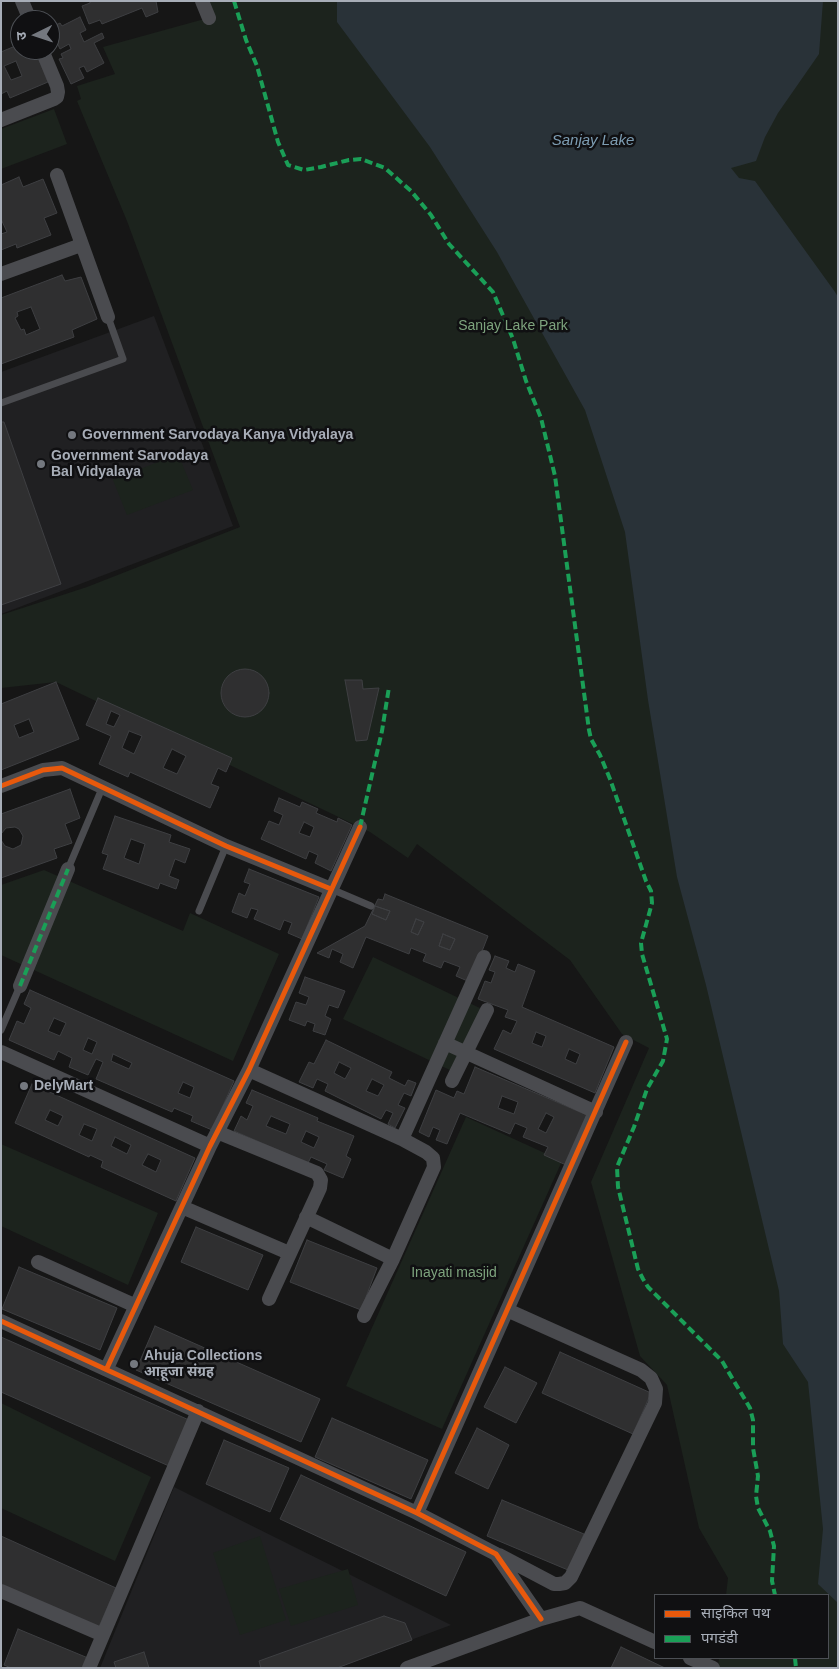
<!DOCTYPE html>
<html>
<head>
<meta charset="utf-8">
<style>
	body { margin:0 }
	#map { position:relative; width:839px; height:1669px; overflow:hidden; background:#161616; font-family:Helvetica,"Noto Sans Devanagari",sans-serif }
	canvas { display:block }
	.frame { position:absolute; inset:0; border:2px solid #a7adb7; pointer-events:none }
	.legend { position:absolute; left:654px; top:1594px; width:175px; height:65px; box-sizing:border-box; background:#101012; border:1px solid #4c4f54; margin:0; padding:6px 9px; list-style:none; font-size:15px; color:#a7adb7 }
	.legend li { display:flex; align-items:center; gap:10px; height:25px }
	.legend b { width:25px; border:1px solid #4c4f54 }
	.north { position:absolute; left:10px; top:10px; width:50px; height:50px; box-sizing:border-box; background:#101012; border:1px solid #4c4f54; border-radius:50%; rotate:266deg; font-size:14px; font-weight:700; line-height:20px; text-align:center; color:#a7adb7 }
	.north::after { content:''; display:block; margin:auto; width:18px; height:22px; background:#74787f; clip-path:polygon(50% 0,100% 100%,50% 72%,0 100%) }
</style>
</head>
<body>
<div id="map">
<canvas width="839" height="1669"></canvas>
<div class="frame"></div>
<ul class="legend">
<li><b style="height:6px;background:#e8590c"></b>साइकिल पथ</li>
<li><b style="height:6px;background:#1a9f57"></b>पगडंडी</li>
</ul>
<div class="north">उ</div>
</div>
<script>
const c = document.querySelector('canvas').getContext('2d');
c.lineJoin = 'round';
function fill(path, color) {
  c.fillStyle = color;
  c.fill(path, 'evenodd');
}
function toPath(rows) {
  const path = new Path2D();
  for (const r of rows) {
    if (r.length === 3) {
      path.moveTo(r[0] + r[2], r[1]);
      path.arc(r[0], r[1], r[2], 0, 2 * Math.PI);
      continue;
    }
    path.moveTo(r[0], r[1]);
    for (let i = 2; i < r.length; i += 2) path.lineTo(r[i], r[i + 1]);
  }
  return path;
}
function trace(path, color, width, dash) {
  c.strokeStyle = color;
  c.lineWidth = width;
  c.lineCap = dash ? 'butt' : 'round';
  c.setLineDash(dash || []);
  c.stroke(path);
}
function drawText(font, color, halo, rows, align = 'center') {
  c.font = font + ' Helvetica,"Noto Sans Devanagari",sans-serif';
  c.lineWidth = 5;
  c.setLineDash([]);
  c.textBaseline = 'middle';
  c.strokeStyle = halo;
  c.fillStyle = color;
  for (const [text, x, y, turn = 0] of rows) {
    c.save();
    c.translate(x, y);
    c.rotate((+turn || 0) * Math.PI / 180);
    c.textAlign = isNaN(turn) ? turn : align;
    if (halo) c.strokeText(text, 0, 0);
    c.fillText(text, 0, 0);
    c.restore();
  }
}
fill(toPath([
	[154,316,233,526,1,614,1,372],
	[174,1487,451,1625,336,1668,100,1668]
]), '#202022');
fill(toPath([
	[202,1,838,1,838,1668,718,1668,719,1658,828,1658,828,1595,726,1595,728,1578,699,1528,667,1385,640,1356,591,1182,649,1048,622,1034,570,960,417,844,408,858,370,832,56,682,1,688,1,615,87,587,240,527,127,221,77,101,81,99,77,86,115,74,103,47,208,18],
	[54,109,67,144,1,169,1,129],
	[178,454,193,490,127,515,113,480],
	[44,870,183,931,190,913,279,954,233,1061,1,955,1,885],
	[373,957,484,1010,454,1072,343,1019],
	[466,1117,562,1161,442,1429,346,1386],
	[1,1144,158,1213,128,1285,1,1226],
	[1,1403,151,1477,115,1561,1,1508],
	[260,1536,286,1620,240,1635,213,1553],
	[348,1569,358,1605,291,1626,279,1589]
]), '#1c231d');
fill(toPath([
	[337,1,823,1,819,54,778,113,765,137,756,161,731,168,739,178,755,181,835,292,838,297,838,1603,818,1584,823,1529,808,1382,783,1344,779,1291,706,985,677,877,648,700,625,532,585,410,497,252,430,147,337,22]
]), '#293238');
const building = toPath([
	[90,1,156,1,158,12,146,17,142,8,102,24,100,20,89,24,82,6,90,3,90,1],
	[80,17,86,30,80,33,84,42,102,33,104,38,94,43,104,63,87,72,84,66,79,68,84,78,71,84,59,59,63,58,61,54,71,49,69,44,60,49,50,28,60,23,62,26,80,17],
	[20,44,20,50,35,50,48,82,10,98,7,91,1,94,1,52,20,44],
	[16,61,22,76,11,80,4,66,16,61],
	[19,177,23,187,43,179,57,213,44,218,51,235,17,248,16,244,1,250,1,234,7,232,1,219,1,185,19,177],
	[62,275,65,281,81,277,97,319,72,330,74,337,1,364,1,298,62,275],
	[31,307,40,329,26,335,24,329,21,330,15,318,18,316,17,312,31,307],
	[1,422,4,422,61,584,1,605,1,422],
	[245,693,24],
	[345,680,362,680,363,689,379,688,367,740,356,741,345,680],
	[56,682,79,739,1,770,1,704,56,682],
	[29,719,34,732,19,738,14,725,29,719],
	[98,698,232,758,226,772,218,768,211,784,219,787,210,808,130,772,128,777,99,764,111,736,86,725,98,698],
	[111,711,120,715,114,727,106,724,111,711],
	[129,731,142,736,134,754,122,748,129,731],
	[172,749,186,756,177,774,163,768,172,749],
	[70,789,80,818,65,824,72,843,54,849,57,858,1,878,1,840,5,846,13,849,21,845,23,836,19,829,15,827,6,828,1,834,1,814,70,789],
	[279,798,300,807,302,802,318,809,316,813,337,822,338,818,352,825,331,871,315,863,318,855,309,851,306,859,261,839,269,821,279,825,283,815,274,811,279,798],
	[304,822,314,827,310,837,299,833,304,822],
	[115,816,171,835,169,842,190,849,185,863,175,859,169,876,179,880,176,889,160,883,158,889,103,869,108,855,102,853,115,816],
	[131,839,145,844,139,864,124,858,131,839],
	[249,869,319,897,302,939,288,933,292,923,284,920,280,930,254,919,258,910,251,908,247,918,232,912,239,893,245,896,250,884,244,882,249,869],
	[385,894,488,936,470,982,456,976,460,967,444,961,441,968,423,961,426,954,411,948,409,954,366,937,353,968,340,962,343,954,332,949,329,958,317,953,365,926,378,899,383,900,385,894],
	[375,906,390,911,386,920,372,914,375,906],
	[416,919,424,922,418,935,411,932,416,919],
	[443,934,455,939,450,950,439,946,443,934],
	[375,906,390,911,386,920,372,914,375,906],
	[416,919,424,922,418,935,411,932,416,919],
	[443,934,455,939,450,950,439,946,443,934],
	[495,956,509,961,506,968,515,972,518,964,535,971,522,1007,614,1047,595,1093,494,1049,503,1030,511,1034,517,1021,505,1017,508,1010,478,999,485,981,491,983,495,972,489,970,495,956],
	[536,1032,546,1036,542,1047,532,1043,536,1032],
	[569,1049,580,1054,576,1064,565,1059,569,1049],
	[305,977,345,991,338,1008,329,1005,325,1016,331,1019,325,1035,313,1031,315,1024,307,1021,305,1026,289,1020,296,1002,306,1005,309,997,299,993,305,977],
	[30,990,234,1081,212,1130,191,1121,193,1116,174,1108,172,1112,96,1079,103,1062,96,1059,88,1075,69,1067,72,1058,58,1051,54,1060,9,1040,17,1021,24,1024,31,1008,24,1004,30,990],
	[54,1018,66,1023,60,1036,48,1031,54,1018],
	[88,1038,97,1042,92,1054,83,1050,88,1038],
	[113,1054,132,1063,129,1069,111,1061,113,1054],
	[183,1082,194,1087,190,1098,178,1093,183,1082],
	[326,1040,392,1072,389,1078,405,1086,408,1080,416,1083,411,1096,404,1093,398,1105,405,1108,395,1128,388,1124,393,1113,386,1110,381,1119,325,1091,328,1084,317,1079,313,1088,299,1082,309,1062,314,1064,326,1040],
	[339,1062,351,1068,345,1079,334,1073,339,1062],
	[372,1079,384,1085,378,1096,366,1091,372,1079],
	[475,1067,587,1115,566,1165,544,1155,548,1147,523,1137,527,1128,515,1123,510,1134,460,1113,447,1144,436,1140,440,1130,433,1127,429,1137,419,1132,436,1090,454,1098,457,1091,464,1094,475,1067],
	[502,1096,518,1102,514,1114,498,1108,502,1096],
	[546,1113,554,1117,546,1133,538,1129,546,1113],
	[32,1084,195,1158,176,1201,101,1167,103,1161,90,1155,89,1157,15,1123,32,1084],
	[50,1110,63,1116,58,1126,45,1120,50,1110],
	[84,1124,97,1129,92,1141,79,1135,84,1124],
	[115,1137,131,1145,127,1154,111,1146,115,1137],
	[148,1154,161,1160,156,1172,142,1165,148,1154],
	[252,1090,318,1118,317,1121,354,1136,346,1156,351,1159,343,1178,324,1170,327,1164,311,1157,308,1163,234,1131,241,1116,247,1120,253,1106,246,1103,252,1090],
	[271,1116,290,1124,286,1134,266,1126,271,1116],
	[306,1131,319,1137,314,1148,301,1142,306,1131],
	[196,1227,263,1255,248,1290,181,1262,196,1227],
	[307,1240,377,1268,361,1310,290,1282,307,1240],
	[19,1267,117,1308,100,1350,2,1309,19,1267],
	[155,1326,320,1399,301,1442,136,1370,155,1326],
	[1,1337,189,1420,169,1466,1,1392,1,1337],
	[560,1352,651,1393,633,1434,542,1393,560,1352],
	[505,1367,537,1383,516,1423,484,1407,505,1367],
	[332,1418,428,1460,411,1499,315,1457,332,1418],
	[477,1428,509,1445,488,1489,455,1473,477,1428],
	[224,1440,289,1468,270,1512,206,1484,224,1440],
	[301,1475,466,1552,446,1596,280,1519,301,1475],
	[502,1500,584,1534,568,1570,487,1536,502,1500],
	[1,1536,116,1588,98,1629,1,1586,1,1536],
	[384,1616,405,1623,412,1640,337,1668,261,1668,259,1661,384,1616],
	[18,1629,88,1658,84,1668,11,1668,4,1665,18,1629],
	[621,1647,665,1668,611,1668,621,1647],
	[144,1652,149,1668,116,1668,114,1662,144,1652]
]);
fill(building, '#2f2f30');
trace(building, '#3e3f42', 1);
trace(toPath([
	[1,403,123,359,108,317],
	[68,869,103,786],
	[331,889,371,906],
	[199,911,226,846],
	[1,1030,20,986]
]), '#4a4b4f', 7);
trace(toPath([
	[22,1,30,20],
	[202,1,209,18],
	[1,120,54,99,57,97,58,92,57,86,42,50],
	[57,175,108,317],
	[1,274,81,245],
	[1,786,43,770,62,768,226,846,331,889],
	[20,986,68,869],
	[445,1043,596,1112],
	[1,1052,210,1146],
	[249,1070,402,1139,426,1152,433,1158,434,1167,393,1259,364,1316],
	[452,1081,487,1010],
	[217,1132,317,1173,321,1180,320,1188,269,1299],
	[402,1139,484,957],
	[182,1207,289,1253],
	[306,1217,393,1259],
	[38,1262,136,1306],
	[1,1321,417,1513,496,1554,541,1619],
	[107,1368,210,1146,249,1070,360,827],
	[417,1513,626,1042],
	[499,1555,554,1584,559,1584,565,1583,571,1577,655,1403,656,1389,651,1378,641,1370,507,1310],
	[1,1591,103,1635],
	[690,1658,713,1668],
	[89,1668,198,1411],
	[407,1668,541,1619,580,1608,655,1642]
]), '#4a4b4f', 14);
trace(toPath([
	[234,1,246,40,257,66,278,142,288,165,304,170,321,167,349,160,361,159,385,168,411,191,431,215,449,244,493,292,513,339,526,381,541,418,555,476,589,730,591,739,600,755,610,779,646,881,651,891,652,903,641,943,642,954,667,1039,663,1061,647,1089,634,1127,617,1167,618,1187,638,1269,643,1279,648,1287,722,1361,750,1408,753,1420,753,1448,758,1476,756,1496,758,1508,770,1531,774,1546,772,1581,775,1595],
	[360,827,382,731,389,687],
	[20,986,68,869],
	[795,1658,796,1668]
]), '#1a9f57', 4, [8, 4]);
trace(toPath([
	[1,786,43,770,62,768,226,846,331,889],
	[1,1321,417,1513,496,1554,541,1619],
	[107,1368,210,1146,249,1070,360,827],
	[417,1513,626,1042]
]), '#e8590c', 5);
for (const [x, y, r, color] of [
	[72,435,5,"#74787f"],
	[41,464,5,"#74787f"],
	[24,1086,5,"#74787f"],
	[134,1364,5,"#74787f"]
]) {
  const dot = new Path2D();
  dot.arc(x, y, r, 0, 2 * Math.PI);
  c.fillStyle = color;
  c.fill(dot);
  trace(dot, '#101012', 2);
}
drawText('14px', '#7da37d', '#101012', [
	["Sanjay Lake Park",513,326],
	["Inayati masjid",454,1273]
]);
drawText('bold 14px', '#a7adb7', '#101012', [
	["Government Sarvodaya Kanya Vidyalaya",82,435],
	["Government Sarvodaya",51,456],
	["Bal Vidyalaya",51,472],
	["DelyMart",34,1086],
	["Ahuja Collections",144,1356],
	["आहूजा संग्रह",144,1372]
], 'left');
drawText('italic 15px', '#7d9db3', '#101012', [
	["Sanjay Lake",593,141]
]);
</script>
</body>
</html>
